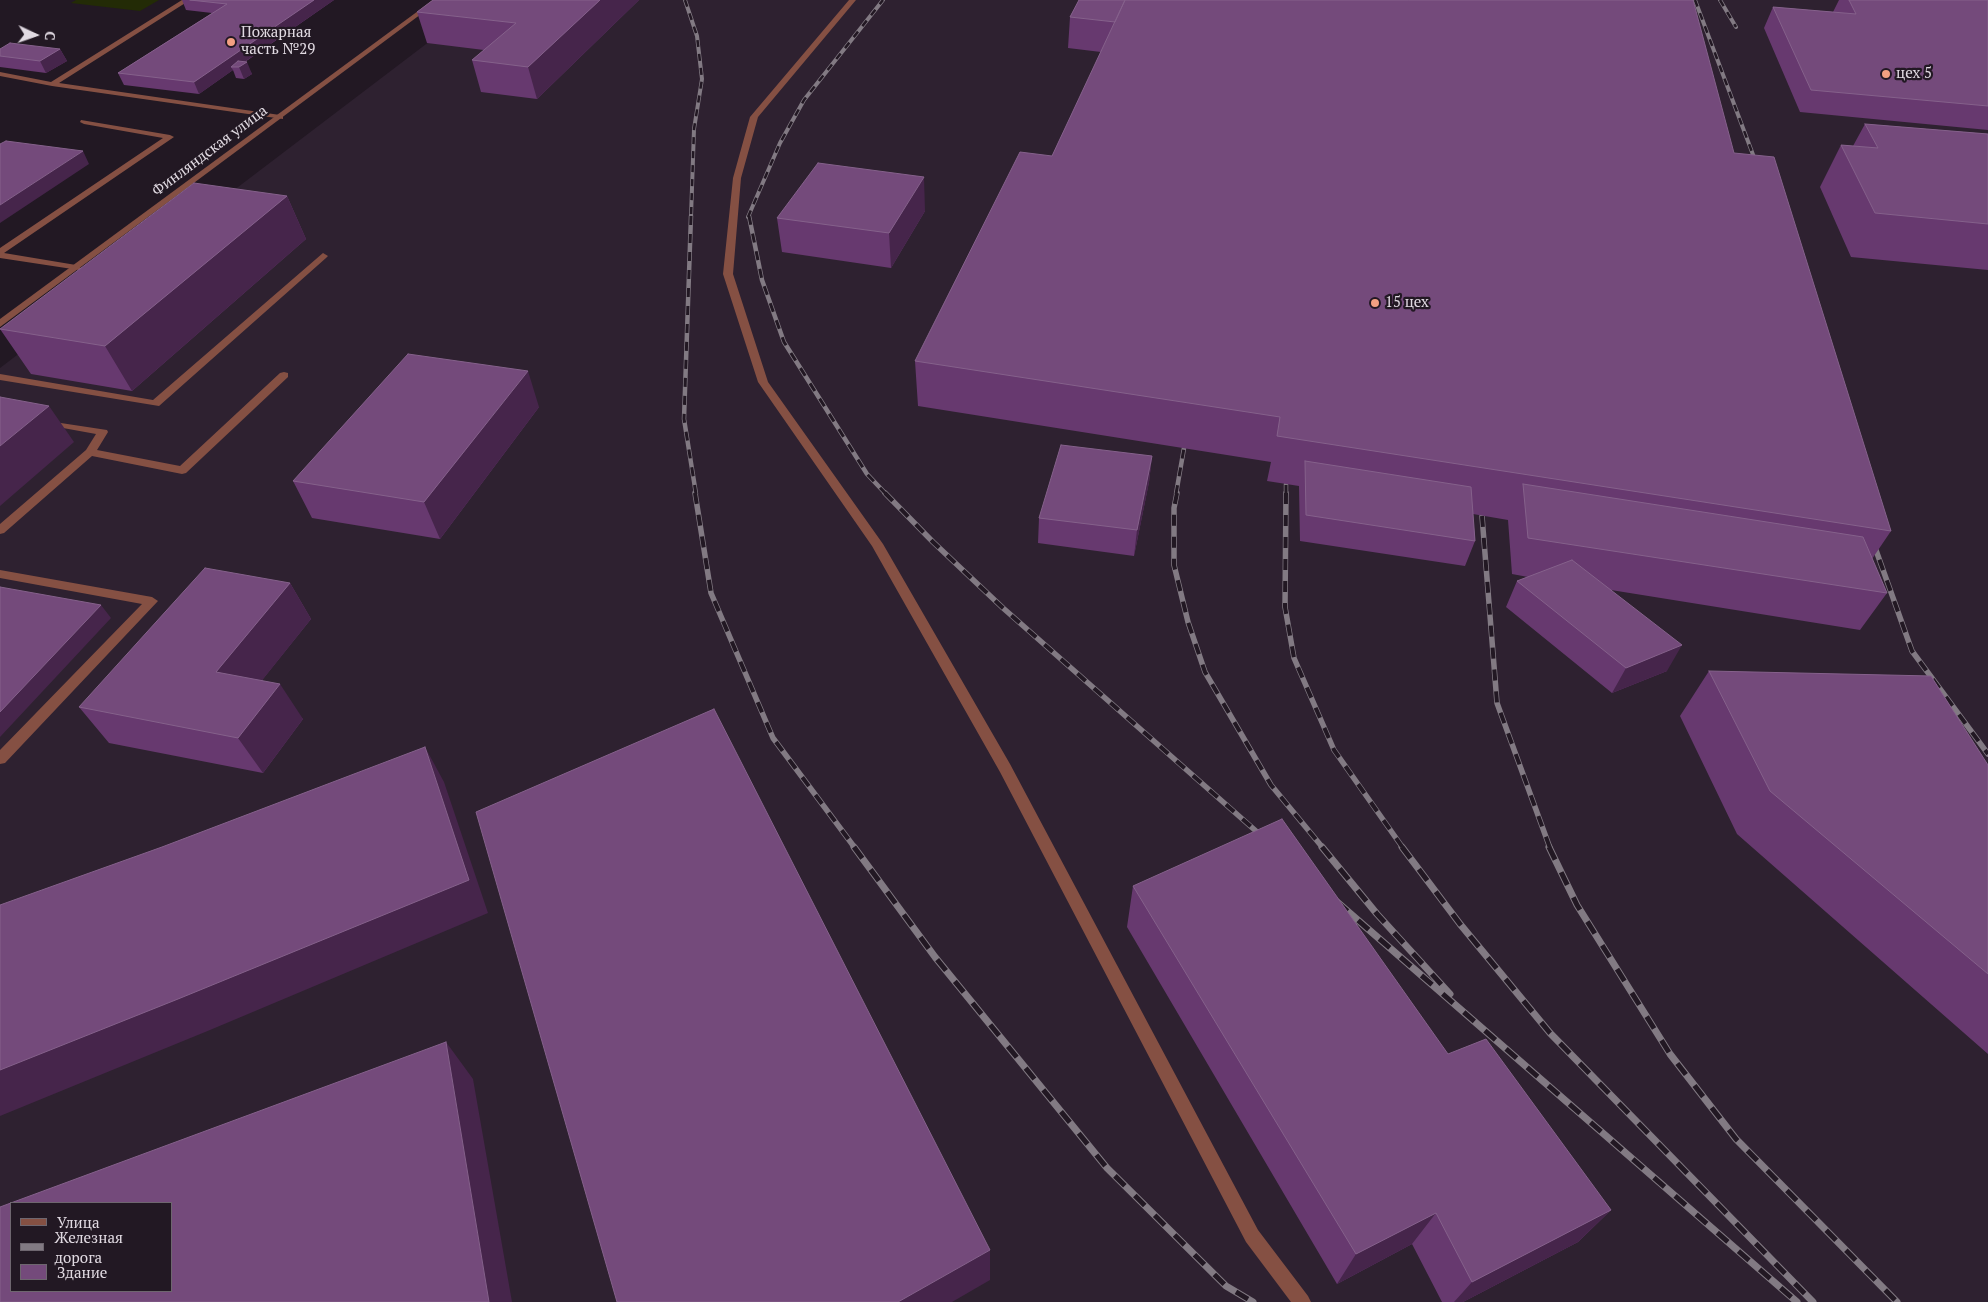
<!DOCTYPE html>
<html>
<head>
<meta charset="utf-8">
<style>
	body { margin:0 }
	#map { position:relative; width:1988px; height:1302px; overflow:hidden; background:#221823; font-family:"PT Serif",serif }
	canvas { display:block }
	.legend { position:absolute; left:10px; top:1202px; width:162px; height:90px; box-sizing:border-box; background:#221823; border:1px solid #6e666f; margin:0; padding:6px 9px; list-style:none; font-size:15px; color:#e1dae2 }
	.legend li { display:flex; align-items:center; gap:10px; height:25px }
	.legend b { width:25px; border:1px solid #6e666f }
	.north { position:absolute; left:10px; top:10px; width:50px; height:50px; -webkit-text-stroke:4px #221823; paint-order:stroke; rotate:93deg; font-size:14px; font-weight:700; line-height:20px; text-align:center; color:#e1dae2 }
	.north::after { content:''; display:block; margin:auto; width:18px; height:22px; background:#e1dae2; clip-path:polygon(50% 0,100% 100%,50% 72%,0 100%) }
</style>
</head>
<body>
<div id="map">
<canvas width="1988" height="1302"></canvas>
<ul class="legend">
<li><b style="height:6px;background:#855043"></b>Улица</li>
<li><b style="height:6px;background:#827a83"></b>Железная дорога</li>
<li><b style="height:14px;background:#744a7b"></b>Здание</li>
</ul>
<div class="north">С</div>
</div>
<script>
const c = document.querySelector('canvas').getContext('2d');
c.lineJoin = 'round';
function fill(path, color) {
  c.fillStyle = color;
  c.fill(path, 'evenodd');
}
function toPath(rows) {
  const path = new Path2D();
  for (const r of rows) {
    path.moveTo(r[0], r[1]);
    for (let i = 2; i < r.length; i += 2) path.lineTo(r[i], r[i + 1]);
  }
  return path;
}
function trace(path, color, width, dash) {
  c.strokeStyle = color;
  c.lineWidth = width;
  c.lineCap = dash ? 'butt' : 'round';
  c.setLineDash(dash || []);
  c.stroke(path);
}
function drawText(font, color, halo, rows, align = 'center') {
  c.font = font + ' "PT Serif",serif';
  c.lineWidth = 4.5;
  c.setLineDash([]);
  c.textBaseline = 'middle';
  c.strokeStyle = halo;
  c.fillStyle = color;
  for (const [text, x, y, turn = 0] of rows) {
    c.save();
    c.translate(x, y);
    c.rotate((+turn || 0) * Math.PI / 180);
    c.textAlign = isNaN(turn) ? turn : align;
    if (halo) c.strokeText(text, 0, 0);
    c.fillText(text, 0, 0);
    c.restore();
  }
}
fill(toPath([
	[484,0,1988,0,1988,1302,0,1302,0,368],
	[11,1203,171,1203,171,1291,11,1291]
]), '#2e2130');
fill(toPath([
	[76,0,159,0,140,11,71,3]
]), '#232b06');
fill(toPath([
	[182,0,190,0,59,83,280,115,283,115,283,119,52,86,0,76,0,72,51,82,182,0],
	[849,0,856,0,758,117,741,178,733,274,768,382,883,544,1010,764,1258,1230,1308,1296,1311,1302,1291,1302,1246,1242,1000,772,872,546,758,382,723,274,733,178,750,117,849,0],
	[81,120,170,135,174,137,4,253,76,265,81,268,79,270,0,258,0,248,163,138,84,124,80,122,81,120],
	[323,253,328,256,326,258,159,406,0,380,0,374,153,400,323,253],
	[284,372,288,373,288,377,186,473,182,474,92,456,4,533,0,534,0,524,86,450,96,434,41,424,41,420,107,430,108,432,97,450,180,466,280,373,284,372],
	[0,570,152,597,158,601,5,763,0,764,0,750,142,604,0,578,0,570]
]), '#855043');
fill(toPath([
	[433,0,440,0,0,327,0,319,433,0]
]), '#855043');
const railFar3 = toPath([
	[685,0,697,36,702,79,694,129,691,217],
	[1695,0,1758,168],
	[1720,0,1736,27],
	[748,217,780,143,804,100,883,0]
]);
const railFar2 = toPath([
	[691,216,684,419,696,494],
	[749,216,762,280,784,342,867,474,886,494],
	[1176,494,1184,448],
	[1286,494,1286,484]
]);
const railFar1 = toPath([
	[695,493,711,593,773,738,855,848],
	[885,493,933,542,1003,608,1265,839],
	[1177,493,1174,508,1174,565,1188,622,1205,672,1271,785,1323,848],
	[1286,493,1285,607,1294,658,1334,750,1403,848],
	[1482,516,1497,703,1550,848],
	[1872,539,1912,651,1988,754]
]);
const rail = toPath([
	[854,847,935,957,1107,1168,1226,1286,1253,1302],
	[1322,847,1377,914,1450,994],
	[1402,847,1460,924,1550,1033,1813,1302],
	[1549,847,1577,905,1670,1054,1736,1139,1897,1302],
	[1337,902,1797,1302]
]);
trace(railFar3, '#827a83', 4);
trace(railFar2, '#827a83', 4.5);
trace(railFar1, '#827a83', 5.5);
trace(rail, '#827a83', 7);
trace(railFar3, '#221823', 2.5, [7]);
trace(railFar2, '#221823', 3, [9]);
trace(railFar1, '#221823', 4, [11]);
trace(rail, '#221823', 5, [14]);
fill(toPath([
	[182,0,334,0,245,62,252,74,244,79,236,78,233,70,199,94,124,85,118,73,212,13,186,10],
	[639,0,537,99,481,92,472,60,484,50,427,43,417,12],
	[1079,0,1734,153,1891,531,1872,559,1887,593,1860,630,1611,590,1667,671,1612,693,1506,607,1517,581,1528,577,1512,574,1508,520,1473,514,1475,541,1465,566,1300,541,1299,486,1267,481,1271,462,918,406,915,361,1052,156,1101,52,1068,48,1070,17],
	[1839,0,1988,0,1988,130,1800,112,1764,28,1773,7,1833,12],
	[0,49,60,49,67,61,46,73,0,67],
	[1865,124,1988,134,1988,270,1851,257,1820,187,1841,145,1853,146],
	[287,196,306,239,132,391,31,374,0,329],
	[925,211,891,268,782,252,777,218],
	[539,407,440,539,312,518,293,481],
	[1152,456,1149,482,1134,556,1038,543,1039,518],
	[290,583,311,619,262,680,303,719,263,773,109,743,79,707],
	[1709,671,1988,765,1988,1054,1737,834,1680,716],
	[1133,886,1448,1054,1611,1210,1578,1242,1463,1302,1442,1302,1412,1244,1337,1284,1127,927]
]), '#67396f');
fill(toPath([
	[314,0,334,0,237,67,231,67,233,70,199,94,194,82],
	[600,0,639,0,537,99,528,67],
	[60,49,67,61,46,73,40,61],
	[247,62,252,74,244,79,239,67],
	[83,151,89,164,0,223,0,205],
	[924,177,925,211,891,268,889,233],
	[287,196,306,239,132,391,105,346],
	[528,371,539,407,440,539,424,502],
	[49,406,74,442,0,506,0,446],
	[1152,456,1149,482,1134,556,1137,530],
	[290,583,311,619,240,708,216,672],
	[101,605,111,618,0,737,0,712],
	[1682,645,1667,671,1612,693,1626,668],
	[280,684,303,719,263,773,238,738],
	[425,747,444,782,488,913,210,1030,0,1116,0,1070],
	[446,1042,473,1079,512,1302,489,1302],
	[1611,1210,1578,1242,1463,1302,1454,1302,1472,1282],
	[1436,1213,1412,1244,1337,1284,1356,1254],
	[990,1250,990,1280,952,1302,898,1302]
]), '#46254b');
const building = toPath([
	[190,0,314,0,194,82,118,73,227,4,190,0],
	[433,0,600,0,528,67,472,60,516,23,417,12,433,0],
	[1079,0,1125,0,1115,22,1070,17,1079,0],
	[1125,0,1693,0,1734,153,1774,157,1891,531,1277,436,1280,417,915,361,1020,152,1052,156,1125,0],
	[1849,0,1988,0,1988,106,1811,90,1773,7,1856,14,1849,0],
	[10,43,60,49,40,61,0,56,0,49,10,43],
	[238,61,247,62,239,67,231,67,238,61],
	[1865,124,1988,134,1988,224,1875,213,1841,145,1878,148,1865,124],
	[6,141,83,151,0,205,0,144,6,141],
	[818,163,924,177,889,233,777,218,818,163],
	[194,183,287,196,105,346,0,329,194,183],
	[408,354,528,371,424,502,293,481,408,354],
	[0,397,49,406,0,446,0,397],
	[1061,445,1152,456,1137,530,1039,518,1061,445],
	[1305,461,1471,487,1475,541,1306,515,1305,461],
	[1523,484,1863,537,1887,593,1528,538,1523,484],
	[1572,560,1682,645,1626,668,1517,581,1572,560],
	[205,568,290,583,216,672,280,684,238,738,79,707,205,568],
	[0,587,101,605,0,712,0,587],
	[1709,671,1931,676,1988,765,1988,974,1770,791,1709,671],
	[714,709,990,1250,898,1302,617,1302,476,812,714,709],
	[425,747,469,880,178,999,0,1070,0,905,162,847,425,747],
	[1282,819,1448,1054,1486,1039,1611,1210,1472,1282,1436,1213,1356,1254,1133,886,1282,819],
	[446,1042,489,1302,0,1302,0,1207,446,1042],
	[11,1203,171,1203,171,1291,11,1291,11,1203]
]);
fill(building, '#744a7b');
trace(building, '#85618b', 1);
for (const [x, y, r, color] of [
	[231,42,5,"#f3a082"],
	[1886,74,5,"#f3a082"],
	[1375,303,5,"#f3a082"]
]) {
  const dot = new Path2D();
  dot.arc(x, y, r, 0, 2 * Math.PI);
  c.fillStyle = color;
  c.fill(dot);
  trace(dot, '#221823', 2);
}
drawText('15px', '#e1dae2', '#221823', [
	["Пожарная",241,33],
	["часть №29",241,50],
	["цех 5",1896,74],
	["15 цех",1385,303]
], 'left');
drawText('15px', '#e1dae2', '#221823', [
	["Финляндская улица",210,151,-37]
]);
</script>
</body>
</html>
